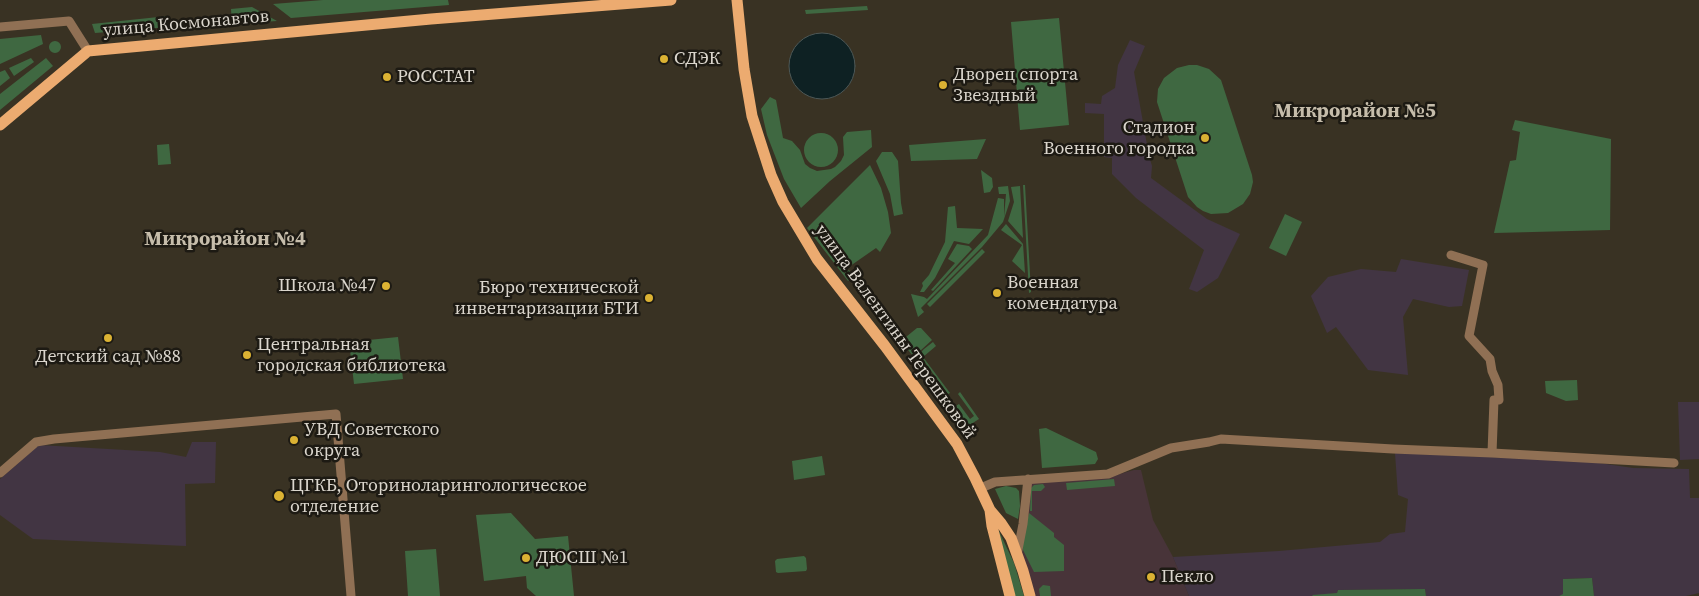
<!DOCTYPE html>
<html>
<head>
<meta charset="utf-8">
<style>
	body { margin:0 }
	canvas { display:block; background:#393223 }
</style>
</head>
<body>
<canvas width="1699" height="596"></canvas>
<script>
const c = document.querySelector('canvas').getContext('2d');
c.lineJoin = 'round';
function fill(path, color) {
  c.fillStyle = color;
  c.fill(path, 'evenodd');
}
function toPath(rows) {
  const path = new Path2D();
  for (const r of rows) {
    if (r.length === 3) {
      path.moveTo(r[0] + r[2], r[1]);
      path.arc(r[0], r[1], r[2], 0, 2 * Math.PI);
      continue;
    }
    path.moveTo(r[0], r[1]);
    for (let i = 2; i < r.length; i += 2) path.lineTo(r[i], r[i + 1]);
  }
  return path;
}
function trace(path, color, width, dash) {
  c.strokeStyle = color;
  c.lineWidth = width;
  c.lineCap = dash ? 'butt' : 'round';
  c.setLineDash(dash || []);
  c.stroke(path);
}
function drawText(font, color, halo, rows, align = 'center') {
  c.font = font + ' "Source Serif 4",serif';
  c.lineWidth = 5;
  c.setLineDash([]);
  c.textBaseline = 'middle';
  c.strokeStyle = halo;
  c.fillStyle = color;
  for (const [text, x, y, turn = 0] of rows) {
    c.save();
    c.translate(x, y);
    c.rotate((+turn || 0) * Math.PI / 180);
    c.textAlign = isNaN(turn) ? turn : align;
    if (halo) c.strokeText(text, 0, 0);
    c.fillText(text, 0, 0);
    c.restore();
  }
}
fill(toPath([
	[1134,470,1141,470,1153,520,1173,557,1189,596,1035,596,1021,553,1030,481,1109,477]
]), '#483439');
fill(toPath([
	[1130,40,1145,46,1134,72,1149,156,1152,166,1151,178,1207,219,1240,234,1218,278,1197,292,1189,289,1204,250,1136,198,1112,174,1112,158,1104,157,1104,114,1085,113,1085,103,1101,104,1102,96,1115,88,1118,65],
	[1401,259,1469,270,1462,306,1449,307,1413,299,1403,317,1408,375,1368,370,1336,327,1327,333,1311,296,1328,277,1361,269,1396,272],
	[1678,402,1699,402,1699,459,1680,460],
	[192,442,216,442,215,483,185,484,186,546,33,539,0,515,0,479,39,445,160,452,186,457],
	[1395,453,1585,461,1633,468,1689,469,1690,498,1699,498,1699,593,1686,596,1594,596,1592,578,1563,579,1563,595,1559,596,1426,596,1425,589,1338,590,1337,593,1313,596,1189,596,1173,557,1279,551,1380,542,1390,534,1405,532,1408,499,1398,495]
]), '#423543');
fill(toPath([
	[323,0,448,0,449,5,291,18,273,4],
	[867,6,868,10,806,14,805,10],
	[252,7,277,21,232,24,231,9],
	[168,16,168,27,95,33,92,24],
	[1059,18,1069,125,1020,130,1011,22],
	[41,35,43,44,0,64,0,39],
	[55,47,6],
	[31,58,34,62,14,76,9,68],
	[46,58,53,66,0,110,0,94],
	[1189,65,1197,65,1209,69,1221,80,1252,175,1253,182,1250,194,1243,204,1228,213,1211,214,1203,211,1197,207,1188,197,1157,102,1158,89,1164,78,1177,68],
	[5,70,10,78,0,86,0,72],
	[770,97,776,100,783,138,792,141,800,150,805,164,810,168,817,171,831,169,835,167,841,161,844,155,843,137,847,132,871,130,872,147,830,181,801,208,784,179,767,135,761,109],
	[1515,120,1611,139,1610,230,1494,233,1510,161,1516,160,1520,132,1512,130],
	[821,150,17],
	[986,139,977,159,911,161,909,145],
	[169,144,171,164,158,165,157,145],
	[882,152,892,152,898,161,901,203,903,214,894,216,890,194,876,161],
	[870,165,881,188,888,212,891,233,880,252,876,248,843,271,844,273,849,270,854,277,848,281,807,228],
	[981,170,992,178,993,187,990,192,984,193],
	[1023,185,1025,185,1031,292,1029,293],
	[1008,186,1010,201,1003,222,982,247,921,308,924,312,918,317,911,294,924,297,927,299,988,235,998,198,1004,199,1004,217,1006,194,999,194,998,187],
	[1020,186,1023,238,1008,221,1014,202,1011,187],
	[955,206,957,228,983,229,969,244,954,241,935,278,924,292,920,292,923,286,922,283,929,275,945,242,948,207],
	[1285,214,1302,222,1286,256,1269,248],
	[1006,224,1023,244,1025,273,1012,261,1022,245,1001,230],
	[957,244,969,246,972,249,933,291,931,290,955,263,948,259],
	[982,249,985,252,930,307,927,304],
	[917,328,921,328,932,340,920,351,921,360,953,403,951,404,901,341],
	[398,337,403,379,354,384,349,342],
	[933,342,936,346,923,357,950,393,948,394,921,357,921,352,924,349],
	[1577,380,1578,400,1566,401,1546,393,1545,381],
	[960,392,979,419,968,426,954,407,959,404,970,419,974,416,958,394],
	[1046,428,1096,452,1098,459,1095,464,1042,468,1039,429],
	[822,456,825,475,794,480,792,461],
	[1114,479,1115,486,1067,490,1066,483],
	[1043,484,1045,487,1041,491,1032,491,1032,511,1030,511,1031,488,1034,485],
	[1006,486,1016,488,1019,491,1020,506,1018,519,1006,513,995,489],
	[511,513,535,539,568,536,574,596,536,596,527,588,526,576,484,581,476,515],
	[1029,513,1054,533,1054,537,1064,545,1064,571,1034,572,1023,550,1023,539],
	[996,525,1014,563,1024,596,1013,596],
	[436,549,440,596,408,596,405,551],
	[804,556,806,558,807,569,806,571,778,573,776,572,775,561,777,559],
	[1592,578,1594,596,1559,596,1563,594,1563,579],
	[1043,585,1050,586,1051,596,1040,596,1039,589],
	[1425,589,1426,596,1313,596,1312,595,1337,593,1338,590]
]), '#3f6841');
const water = toPath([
	[822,66,33]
]);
fill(water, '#0e2123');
trace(water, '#4c5756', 1);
trace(toPath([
	[0,27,69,21,88,51],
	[1451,255,1483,265,1469,336,1490,359,1492,371,1498,385,1499,400,1494,400,1492,453],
	[0,473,36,442,54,439,336,414,351,596],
	[981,488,995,482,1108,474,1171,448,1209,442,1221,439,1393,449,1492,453,1674,463],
	[1017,555,1023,524,1028,479]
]), '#907054', 9);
trace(toPath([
	[737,0,744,69,752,116,771,175,783,202,817,259,885,346,957,444,975,478,990,510,992,526,1010,596],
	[0,125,88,51,431,19,671,0],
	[990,510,1001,523,1011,538,1023,571,1030,596]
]), '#ecab70', 11);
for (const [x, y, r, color] of [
	[664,59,5,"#dbb233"],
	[387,77,5,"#dbb233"],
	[943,85,5,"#dbb233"],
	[1205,138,5,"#dbb233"],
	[386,286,5,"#dbb233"],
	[997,293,5,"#dbb233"],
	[649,298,5,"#dbb233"],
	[108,338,5,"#dbb233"],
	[247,355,5,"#dbb233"],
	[294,440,5,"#dbb233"],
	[279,496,6,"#dbb233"],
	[526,558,5,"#dbb233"],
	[1151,577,5,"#dbb233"]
]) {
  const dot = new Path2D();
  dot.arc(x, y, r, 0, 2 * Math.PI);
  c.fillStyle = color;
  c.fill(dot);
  trace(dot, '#1d1a13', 2);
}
drawText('18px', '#dbd6cd', '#1d1a13', [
	["улица Космонавтов",186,24,-5],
	["улица Валентины Терешковой",895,332,54]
]);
drawText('18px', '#dbd6cd', '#1d1a13', [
	["СДЭК",674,59],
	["Дворец спорта",953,75],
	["Звездный",953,96],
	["РОССТАТ",397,77],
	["Стадион",1195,128,"right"],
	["Военного городка",1195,149,"right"],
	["Военная",1007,283],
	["комендатура",1007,304],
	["Школа №47",376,286,"right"],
	["Бюро технической",639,288,"right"],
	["инвентаризации БТИ",639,309,"right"],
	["Центральная",257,345],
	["городская библиотека",257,366],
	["Детский сад №88",108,357,"center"],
	["УВД Советского",304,430],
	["округа",304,451],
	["ЦГКБ, Оториноларингологическое",290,486],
	["отделение",290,507],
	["ДЮСШ №1",536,558],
	["Пекло",1161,577]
], 'left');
drawText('bold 20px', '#c6bdab', '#1d1a13', [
	["Микрорайон №5",1355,112],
	["Микрорайон №4",225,240]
]);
</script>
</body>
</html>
